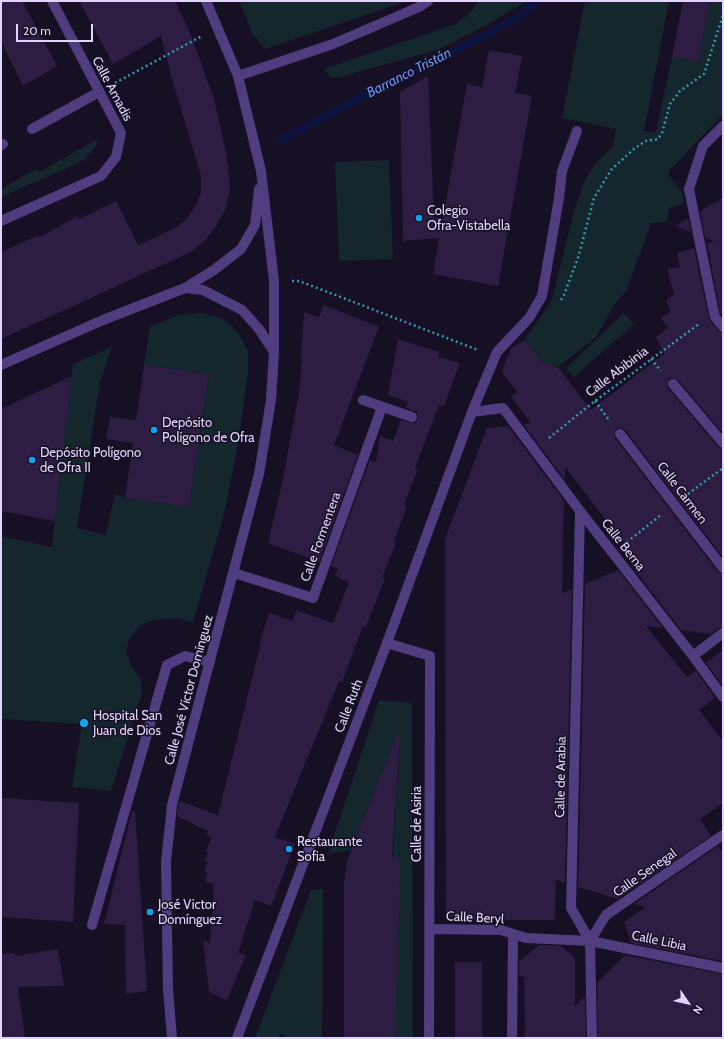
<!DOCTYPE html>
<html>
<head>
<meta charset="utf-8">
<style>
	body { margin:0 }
	#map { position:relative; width:724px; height:1039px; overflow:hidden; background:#170f23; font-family:Cabin,sans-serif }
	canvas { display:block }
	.frame { position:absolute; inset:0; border:2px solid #e2d4fc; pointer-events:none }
	.north { position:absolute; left:668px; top:983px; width:40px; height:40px; -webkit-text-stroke:3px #170f23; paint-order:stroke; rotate:124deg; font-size:11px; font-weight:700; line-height:16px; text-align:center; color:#e2d4fc }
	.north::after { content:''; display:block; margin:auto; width:14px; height:18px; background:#e2d4fc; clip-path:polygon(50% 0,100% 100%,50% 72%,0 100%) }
	.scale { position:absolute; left:16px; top:24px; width:77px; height:18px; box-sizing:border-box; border:2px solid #e2d4fc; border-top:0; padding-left:5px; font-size:12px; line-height:14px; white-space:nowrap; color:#e2d4fc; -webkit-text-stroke:3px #170f23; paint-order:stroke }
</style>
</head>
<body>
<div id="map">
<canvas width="724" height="1039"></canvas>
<div class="frame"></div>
<div class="north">N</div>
<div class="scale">20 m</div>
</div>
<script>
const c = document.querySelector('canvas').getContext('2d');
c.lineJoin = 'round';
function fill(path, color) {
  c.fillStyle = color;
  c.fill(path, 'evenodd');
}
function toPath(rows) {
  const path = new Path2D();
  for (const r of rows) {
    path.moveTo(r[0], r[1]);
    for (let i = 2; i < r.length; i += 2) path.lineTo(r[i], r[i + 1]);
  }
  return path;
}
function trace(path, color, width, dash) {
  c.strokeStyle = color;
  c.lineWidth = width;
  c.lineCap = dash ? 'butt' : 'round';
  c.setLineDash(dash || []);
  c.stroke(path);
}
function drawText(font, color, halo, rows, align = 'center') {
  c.font = font + ' Cabin,sans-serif';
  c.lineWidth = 3;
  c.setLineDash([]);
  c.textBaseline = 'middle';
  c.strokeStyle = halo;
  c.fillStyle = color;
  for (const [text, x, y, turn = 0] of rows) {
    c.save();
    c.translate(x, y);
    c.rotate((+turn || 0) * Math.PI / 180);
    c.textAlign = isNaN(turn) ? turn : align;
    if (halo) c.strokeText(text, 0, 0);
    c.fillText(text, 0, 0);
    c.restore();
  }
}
fill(toPath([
	[239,1,407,1,265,49,253,34],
	[479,1,526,1,517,7,483,27,438,50,357,72,342,77,332,78,324,69,456,24,468,15],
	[585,1,669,1,644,131,656,132,672,57,698,62,710,1,723,1,723,114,670,170,668,174,682,192,684,204,669,208,667,222,651,223,626,291,613,307,596,337,558,367,551,365,547,368,525,340,552,300,575,208,585,180,596,162,613,147,616,129,562,118],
	[98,139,95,147,85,159,74,165,1,197,1,189,36,169,39,172],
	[389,160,393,259,339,261,335,162],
	[202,313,219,317,230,324,239,334,248,351,248,373,238,444,225,510,193,622,177,618,153,620,140,625,129,639,126,652,132,667,141,680,142,693,111,791,72,787,82,724,1,719,1,536,52,547,73,364,112,347,100,382,77,528,106,535,115,494,125,498,189,507,209,374,144,365,150,326,179,315],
	[624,313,634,324,574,377,566,368],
	[379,700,412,703,413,1038,394,1038,395,870,393,852,400,742,394,742,351,850,328,854],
	[323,889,322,1038,290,1038,280,1034,279,1038,255,1038,311,890]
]), '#13272c');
trace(toPath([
	[279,141,406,73,484,36,520,16,537,1]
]), '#0d133e', 8);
fill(toPath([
	[1,1,22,1,57,66,23,86,1,41],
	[79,1,175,1,191,35,214,99,227,157,230,190,225,210,216,226,205,240,191,252,1,339,1,252,39,235,40,237,78,216,79,219,116,201,138,245,175,228,187,219,195,207,201,192,201,176,172,79,161,36,113,64],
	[683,1,710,1,698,62,672,57],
	[489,50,522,56,515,93,532,96,498,286,433,274,439,238,403,241,400,92,428,76,434,218,443,218,467,84,482,87],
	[723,198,723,317,720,312,707,244,714,241,705,238,700,211],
	[688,218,691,232,676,226],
	[694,248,709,319,718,331,723,333,723,433,678,380,671,378,669,379,667,385,668,388,718,447,723,449,723,557,625,430,619,428,616,429,614,434,615,438,718,572,723,574,723,627,719,628,711,634,681,630,631,565,638,562,565,467,565,480,523,424,531,423,511,397,517,392,502,372,511,348,525,340,543,363,558,367,591,410,664,354,656,337,668,328,661,318,671,312,666,301,674,294,667,269,680,267,677,253],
	[324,305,379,327,334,445,358,455,319,562,268,543,283,479,299,392,302,360,301,360,304,312,319,317],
	[398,339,439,352,438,357,460,363,444,406,439,405,415,468,418,469,404,505,407,506,394,542,396,543,382,578,385,578,366,627,363,626,342,682,339,681,275,837,295,844,271,906,255,900,238,953,246,955,227,1000,209,992,203,941,210,943,214,885,205,881,208,873,204,871,208,862,205,861,208,852,206,852,211,837,206,835,208,831,177,816,178,806,180,801,218,815,260,646,259,645,269,613,293,621,296,610,333,623,349,582,335,576,338,569,331,566,370,460,376,462,380,436,393,441,401,420,413,423,416,422,418,419,417,412,406,408,408,402,388,395],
	[144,365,209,374,189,507,125,498,133,443,106,439,110,417,136,420],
	[72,376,55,521,1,511,1,409],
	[508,426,564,501,562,593,572,589,565,883,556,880,555,920,446,920,445,539,487,428],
	[618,570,663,628,646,626,687,677,696,671,715,698,699,710,723,741,723,803,700,819,711,836,618,899,578,887,585,584],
	[723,650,723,686,706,663],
	[396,736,400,737,392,857,398,857,400,873,395,1038,344,1038,344,881,347,861],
	[2,798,79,803,73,922,1,917],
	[132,811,135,811,147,991,126,994,125,925,104,924],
	[718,846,723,854,723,961,631,943,624,922,646,907,634,904],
	[540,945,561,946,575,958,575,1006,585,996,586,1038,525,1038,524,977,519,976,519,961],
	[58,949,64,986,18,987,25,1038,1,1038,1,954,14,953,15,956],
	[625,955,723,974,723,1038,598,1038,597,983],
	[455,962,482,962,482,1038,455,1038]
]), '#2d1d43');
trace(toPath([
	[115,83,202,36],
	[292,281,299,281,478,350],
	[561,300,564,295,578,258,594,198,611,170,635,148,646,141,658,139,662,133,670,104,680,91,704,74,723,15],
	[651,359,661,371],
	[595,401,609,420],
	[549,438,595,401,699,324],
	[688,494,723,468],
	[627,542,661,515]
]), '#3699ae', 2.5, [2, 3]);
trace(toPath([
	[238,76,333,44,419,7,428,1],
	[32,129,99,92],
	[1,145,3,144],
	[689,189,703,146,723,126],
	[472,412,497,352,529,318,542,296,559,198,562,171,577,131],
	[92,925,167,665,185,656,210,662]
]), '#4f3d7f', 10);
trace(toPath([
	[689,189,714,313,715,317,723,327],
	[1,221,101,176,116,157,121,133,52,1],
	[185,288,203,290,242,310,259,329,274,352],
	[1,365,103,320,185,288,214,270,241,249,255,225,259,189],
	[673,384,723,443],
	[363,400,412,417],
	[620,434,723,568],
	[580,511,571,908,590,941,592,1038],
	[234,573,313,598,382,407],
	[387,643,430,656,429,1038],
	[693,656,723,633],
	[430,929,501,930,526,938,590,941,723,968],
	[590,941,606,915,723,835],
	[172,1038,168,989,166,862,172,805,259,474,271,400,274,352,274,281,261,171,238,76,206,1],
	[237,1038,387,643,472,412,503,408,580,511,693,656,723,697],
	[512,1038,513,934]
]), '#4f3d7f', 10);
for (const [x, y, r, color] of [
	[419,218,4,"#0ea3ee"],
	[154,430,4,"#0ea3ee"],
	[32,460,4,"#0ea3ee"],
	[84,723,5,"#0ea3ee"],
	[289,849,4,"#0ea3ee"],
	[150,912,4,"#0ea3ee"]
]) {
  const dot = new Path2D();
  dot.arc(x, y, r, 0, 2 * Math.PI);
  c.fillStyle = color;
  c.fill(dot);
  trace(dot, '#170f23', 1.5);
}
drawText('13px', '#e2d4fc', '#170f23', [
	["Calle Amadis",112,89,62],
	["Calle Abibinia",617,372,-37],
	["Calle Carmen",682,493,53],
	["Calle Formentera",321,537,-70],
	["Calle Berna",623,545,52],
	["Calle José Víctor Domínguez",189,690,-75],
	["Calle Ruth",349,706,-69],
	["Calle de Arabia",561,777,-89],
	["Calle de Asiria",417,824,-90],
	["Calle Senegal",645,873,-35],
	["Calle Beryl",475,918,3],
	["Calle Libia",659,941,12]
]);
drawText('13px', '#e2d4fc', '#170f23', [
	["Colegio",427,211],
	["Ofra-Vistabella",427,226],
	["Depósito",162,423],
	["Polígono de Ofra",162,438],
	["Depósito Polígono",40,453],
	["de Ofra II",40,468],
	["Hospital San",93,716],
	["Juan de Dios",93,731],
	["Restaurante",297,842],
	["Sofia",297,857],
	["José Victor",158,905],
	["Domínguez",158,920]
], 'left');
drawText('italic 14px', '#6893f6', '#170f23', [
	["Barranco Tristán",409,73,-27]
]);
</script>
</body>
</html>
